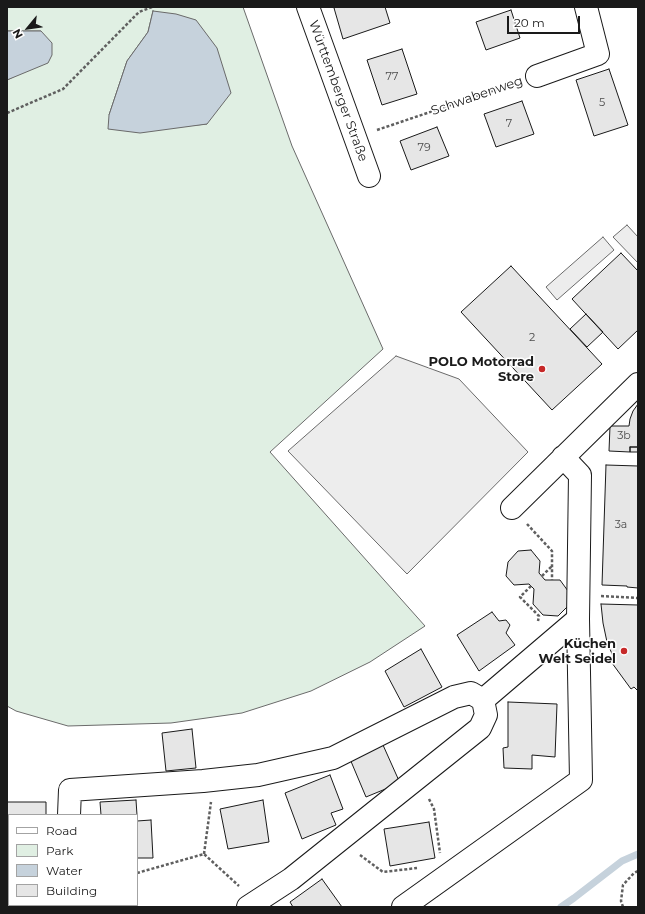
<!DOCTYPE html>
<html>
<head>
<meta charset="utf-8">
<style>
	body { margin:0 }
	#map { position:relative; width:645px; height:914px; overflow:hidden; background:#fff; font-family:Montserrat,sans-serif }
	canvas { display:block }
	.frame { position:absolute; inset:0; border:8px solid #1a1a1a; pointer-events:none }
	.legend { position:absolute; left:8px; top:814px; width:130px; height:92px; box-sizing:border-box; background:#fff; border:1px solid #a3a3a3; margin:0; padding:5px 7px; list-style:none; font-size:12px; color:#1a1a1a }
	.legend li { display:flex; align-items:center; gap:8px; height:20px }
	.legend b { width:20px; border:1px solid #a3a3a3 }
	.north { position:absolute; left:8px; top:8px; width:40px; height:40px; -webkit-text-stroke:3px #fff; paint-order:stroke; rotate:241deg; font-size:11px; font-weight:700; line-height:16px; text-align:center; color:#1a1a1a }
	.north::after { content:''; display:block; margin:auto; width:14px; height:18px; background:#1a1a1a; clip-path:polygon(50% 0,100% 100%,50% 72%,0 100%) }
	.scale { position:absolute; left:507px; top:16px; width:73px; height:18px; box-sizing:border-box; border:2px solid #1a1a1a; border-top:0; padding-left:5px; font-size:12px; line-height:14px; white-space:nowrap; color:#1a1a1a; -webkit-text-stroke:3px #fff; paint-order:stroke }
</style>
</head>
<body>
<div id="map">
<canvas width="645" height="914"></canvas>
<div class="frame"></div>
<ul class="legend">
<li><b style="height:5px;background:#fff"></b>Road</li>
<li><b style="height:11px;background:#e0efe3"></b>Park</li>
<li><b style="height:11px;background:#c6d2dc"></b>Water</li>
<li><b style="height:11px;background:#e6e6e6"></b>Building</li>
</ul>
<div class="north">N</div>
<div class="scale">20 m</div>
</div>
<script>
const c = document.querySelector('canvas').getContext('2d');
c.lineJoin = 'round';
function fill(path, color) {
  c.fillStyle = color;
  c.fill(path, 'evenodd');
}
function toPath(rows) {
  const path = new Path2D();
  for (const r of rows) {
    path.moveTo(r[0], r[1]);
    for (let i = 2; i < r.length; i += 2) path.lineTo(r[i], r[i + 1]);
  }
  return path;
}
function trace(path, color, width, dash) {
  c.strokeStyle = color;
  c.lineWidth = width;
  c.lineCap = dash ? 'butt' : 'round';
  c.setLineDash(dash || []);
  c.stroke(path);
}
function drawText(font, color, halo, rows, align = 'center') {
  c.font = font + ' Montserrat,sans-serif';
  c.lineWidth = 3;
  c.setLineDash([]);
  c.textBaseline = 'middle';
  c.strokeStyle = halo;
  c.fillStyle = color;
  for (const [text, x, y, turn = 0] of rows) {
    c.save();
    c.translate(x, y);
    c.rotate((+turn || 0) * Math.PI / 180);
    c.textAlign = isNaN(turn) ? turn : align;
    if (halo) c.strokeText(text, 0, 0);
    c.fillText(text, 0, 0);
    c.restore();
  }
}
const green = toPath([
	[7,7,243,7,292,146,383,349,270,452,425,626,370,662,311,691,242,713,171,723,68,726,16,711,7,706,7,80,19,74,41,31,7,31,7,7],
	[153,11,207,124,175,127,109,115,127,61,148,32,153,11]
]);
fill(green, '#e0efe3');
trace(green, '#6a6a6a', 1);
const parking = toPath([
	[627,225,638,237,638,263,613,237,627,225],
	[603,237,614,250,557,300,546,287,603,237],
	[396,356,459,379,528,452,407,574,288,451,396,356]
]);
fill(parking, '#ededed');
trace(parking, '#6a6a6a', 1);
const water = toPath([
	[153,11,176,14,196,20,217,48,231,93,207,124,140,133,108,129,109,115,127,61,148,32,153,11],
	[7,31,41,31,52,43,52,55,48,63,7,80,7,31]
]);
fill(water, '#c6d2dc');
trace(water, '#6a6a6a', 1);
trace(toPath([
	[561,907,574,898,622,861,638,854]
]), '#c6d2dc', 7);
const building = toPath([
	[337,7,385,7,390,23,343,39,334,8,337,7],
	[511,10,520,38,486,50,476,22,511,10],
	[402,49,417,94,382,105,367,60,402,49],
	[609,69,628,125,594,136,576,80,609,69],
	[522,101,534,134,496,147,484,114,522,101],
	[437,127,449,156,411,170,400,141,437,127],
	[621,253,638,271,638,330,618,349,572,299,621,253],
	[511,266,602,364,552,410,461,312,511,266],
	[586,314,603,332,587,347,570,329,586,314],
	[638,404,638,447,630,447,630,452,609,451,610,426,629,426,630,419,633,411,638,404],
	[630,447,638,447,638,452,630,452,630,447],
	[606,465,638,466,638,588,627,587,627,586,602,585,606,465],
	[531,550,540,561,539,573,545,580,560,580,568,591,569,605,558,616,543,615,533,604,534,589,529,584,514,585,506,576,508,562,518,551,531,550],
	[601,604,638,605,638,691,634,687,631,689,612,663,615,661,607,642,603,623,601,604],
	[492,612,499,621,506,620,510,625,506,633,515,645,479,671,457,635,492,612],
	[421,649,442,687,404,707,385,671,421,649],
	[508,702,557,704,555,757,532,755,532,769,504,768,503,748,508,747,508,702],
	[192,729,196,768,166,771,162,733,192,729],
	[383,745,400,783,366,797,350,759,383,745],
	[330,775,343,809,331,813,336,825,302,839,285,793,330,775],
	[136,800,137,815,101,815,100,802,136,800],
	[263,800,269,842,228,849,220,809,263,800],
	[7,802,46,802,46,815,9,815,9,842,7,842,7,802],
	[151,820,153,858,137,858,137,821,151,820],
	[429,822,435,858,390,866,384,829,429,822],
	[322,879,342,907,293,907,290,902,322,879],
	[103,905,129,905,130,907,103,907,103,905]
]);
fill(building, '#e6e6e6');
trace(building, '#1a1a1a', 1);
const minor = toPath([
	[308,7,369,176],
	[537,76,598,54,586,7],
	[512,508,638,384],
	[483,700,578,619],
	[69,815,70,790,203,781,258,775,333,758,454,697,471,693,483,700,486,715,480,728,291,879,248,907],
	[7,884,9,884],
	[69,905,69,907],
	[403,907,581,780,578,619,580,475,563,457]
]);
trace(minor, '#1a1a1a', 24);
trace(toPath([
	[7,113,63,89,139,12,152,7],
	[377,130,516,83],
	[527,524,552,551,552,580],
	[542,576,552,566],
	[531,586,520,597,539,616,538,621],
	[601,596,638,598],
	[429,799,434,809,440,853],
	[204,854,211,802],
	[360,855,383,872,417,868],
	[137,873,204,854,239,886],
	[623,907,621,901,623,885,634,873,638,871]
]), '#5f5f5f', 2.5, [3, 2]);
trace(minor, '#fff', 22);
for (const [x, y, r, color] of [
	[542,369,4,"#c62828"],
	[624,651,4,"#c62828"]
]) {
  const dot = new Path2D();
  dot.arc(x, y, r, 0, 2 * Math.PI);
  c.fillStyle = color;
  c.fill(dot);
  trace(dot, '#fff', 1.5);
}
drawText('11px', '#4d4d4d', null, [
	["77",392,77],
	["5",602,103],
	["7",509,124],
	["79",424,148],
	["2",532,338],
	["3b",624,436],
	["3a",621,525]
]);
drawText('13px', '#1a1a1a', '#fff', [
	["Württemberger Straße",338,91,70],
	["Schwabenweg",477,96,-19]
]);
drawText('bold 13px', '#1a1a1a', '#fff', [
	["POLO Motorrad",534,362],
	["Store",534,377],
	["Küchen",616,644],
	["Welt Seidel",616,659]
], 'right');
</script>
</body>
</html>
